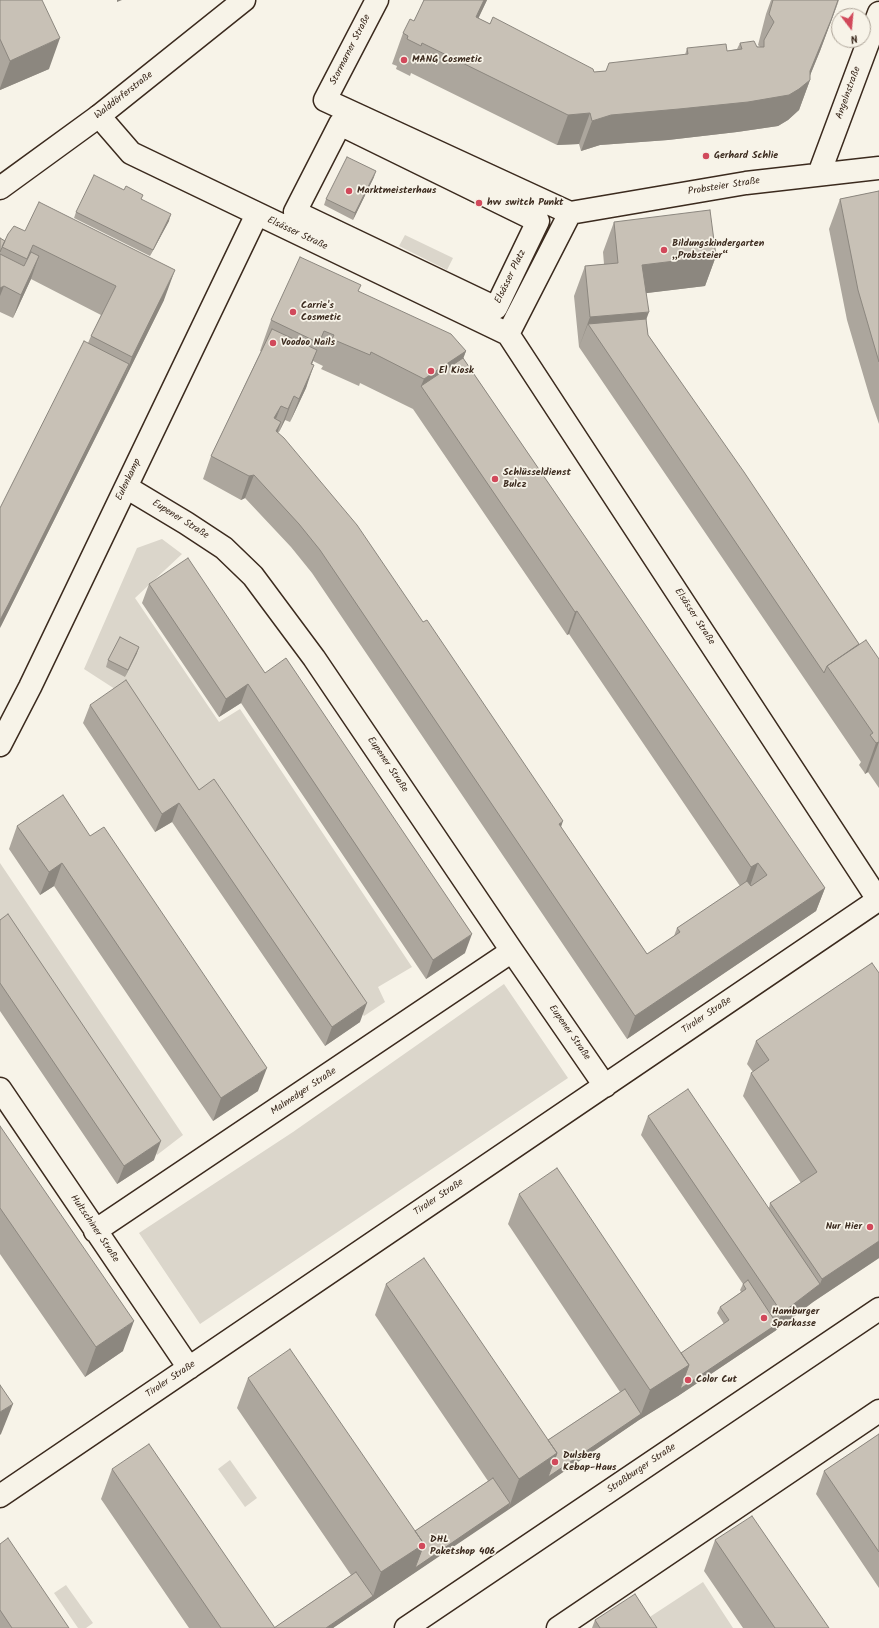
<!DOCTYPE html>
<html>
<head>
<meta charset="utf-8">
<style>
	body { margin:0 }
	#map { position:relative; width:879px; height:1628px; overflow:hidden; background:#f7f3e8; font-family:Kalam,sans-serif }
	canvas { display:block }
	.north { position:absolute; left:831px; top:8px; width:40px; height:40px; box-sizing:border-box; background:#f7f3e8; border:1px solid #aca397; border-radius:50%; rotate:164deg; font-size:11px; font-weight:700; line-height:16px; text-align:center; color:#3b2a1e }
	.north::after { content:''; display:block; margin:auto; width:14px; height:18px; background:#d1495b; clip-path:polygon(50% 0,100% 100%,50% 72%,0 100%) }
</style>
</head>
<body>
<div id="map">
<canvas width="879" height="1628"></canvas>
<div class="north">N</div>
</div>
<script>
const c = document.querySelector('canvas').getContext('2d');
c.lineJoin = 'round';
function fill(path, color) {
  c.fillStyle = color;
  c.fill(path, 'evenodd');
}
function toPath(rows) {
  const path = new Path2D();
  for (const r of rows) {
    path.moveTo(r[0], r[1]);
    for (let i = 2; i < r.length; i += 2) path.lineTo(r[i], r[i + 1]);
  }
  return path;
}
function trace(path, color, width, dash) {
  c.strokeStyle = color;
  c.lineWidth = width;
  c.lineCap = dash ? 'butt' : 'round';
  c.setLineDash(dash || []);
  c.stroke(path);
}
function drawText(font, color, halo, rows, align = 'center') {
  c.font = font + ' Kalam,sans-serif';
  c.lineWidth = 3.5;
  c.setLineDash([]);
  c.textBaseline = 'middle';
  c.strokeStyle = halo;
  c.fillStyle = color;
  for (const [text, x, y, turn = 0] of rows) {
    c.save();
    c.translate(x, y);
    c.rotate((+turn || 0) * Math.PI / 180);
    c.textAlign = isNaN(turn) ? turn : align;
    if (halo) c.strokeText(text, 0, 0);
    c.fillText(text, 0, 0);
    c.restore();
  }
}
fill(toPath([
	[405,235,453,258,447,270,399,246],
	[162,539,182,554,135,598,219,722,240,709,412,967,378,987,385,1002,364,1016,208,792,193,801,118,691,84,669,137,548],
	[0,863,183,1135,157,1155,1,929,0,930],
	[504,984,568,1078,200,1324,139,1233,293,1132],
	[230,1460,257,1498,245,1507,218,1469],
	[703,1582,733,1628,638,1628,636,1626],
	[66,1585,93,1623,86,1628,78,1628,54,1593]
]), '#dbd6cb');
const street = toPath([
	[377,0,325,100,570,213],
	[99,116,131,153,508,334,879,901],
	[340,124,538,221,496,308,295,212,340,124],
	[819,174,879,13],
	[570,213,746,183,879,168],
	[508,334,570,213],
	[126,487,186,523,224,548,253,576,314,658,512,951,605,1086],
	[0,745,30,687,257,214],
	[0,1089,189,1368],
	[95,1231,512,951],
	[0,1496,878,900]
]);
const secondary = toPath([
	[0,188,99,116,244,0],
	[406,1628,879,1309],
	[558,1628,879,1411]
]);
trace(street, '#3b2a1e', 25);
trace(secondary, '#3b2a1e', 25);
trace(street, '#f7f3e8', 22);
trace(secondary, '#f7f3e8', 22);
fill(toPath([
	[0,0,49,69,0,90],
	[424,0,487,0,478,18,594,72,606,71,685,55,687,48,727,51,737,49,740,43,760,47,758,45,766,14,771,0,839,0,820,51,810,75,810,80,799,110,788,120,778,126,737,132,668,140,600,145,581,151,579,144,557,145,411,73,410,76,396,69,397,66,392,64,403,33,414,21],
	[374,177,353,220,324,205,326,199],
	[879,191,879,424,870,398,847,320,829,229,840,199],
	[141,199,169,221,150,256,74,218,76,212],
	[614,222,716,256,705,286,646,293,646,319,648,335,859,644,879,659,879,788,868,772,865,774,864,772,859,765,861,762,579,347,574,296,585,266,604,264,603,252],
	[8,234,164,300,0,628,88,343,91,336,101,315,31,279,13,318,0,312,0,238,5,241],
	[359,292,466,351,463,358,825,888,816,911,627,1039,312,573,291,547,245,498,241,500,203,479,211,456,261,351,260,351,271,320],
	[313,361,323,366,321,369,359,386,360,383,413,409,567,635,569,634,740,886,677,928,674,936,647,954,561,827,278,432,279,432,285,420,290,422,306,388],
	[149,584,265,673,465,953,426,979,241,703,219,717,142,603],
	[137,653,125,677,106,667,108,660],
	[90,705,199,790,360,1022,325,1046,172,822,155,832,83,723],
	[17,826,90,836,258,1091,213,1121,54,886,40,895,9,849],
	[0,920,154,1160,117,1184,0,1011],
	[872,963,879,1258,813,1302,775,1331,678,1396,639,1420,333,1628,189,1628,101,1499,112,1469,274,1628,351,1575,237,1408,248,1378,415,1531,488,1481,375,1315,386,1284,548,1440,620,1392,508,1224,519,1194,681,1353,724,1324,717,1313,720,1307,741,1292,740,1290,743,1284,641,1135,648,1116,769,1208,770,1203,801,1183,743,1096,751,1073,753,1072,747,1064,756,1041],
	[0,1126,123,1351,85,1377,0,1254],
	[879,1434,879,1588,816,1494,824,1471],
	[715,1540,829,1628,743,1628,704,1571],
	[0,1544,69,1628,0,1628],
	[595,1620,657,1628,592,1628]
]), '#aca69d');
fill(toPath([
	[117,0,122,0,117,2],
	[484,0,487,0,465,47,476,17],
	[839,0,820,51,807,83,810,80,799,110,788,120,778,126,737,132,668,140,600,145,581,151,592,121,611,115,810,71],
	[60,38,49,69,0,90,0,88,10,61],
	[590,113,579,144,557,145,568,115],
	[376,171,374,177,353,220,355,213],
	[171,214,169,221,150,256],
	[39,256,31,279,13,318,21,295],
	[716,256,705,286,631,295,642,265],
	[175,270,164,300,121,387,132,357],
	[4,286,0,296,0,288],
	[649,312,638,342,588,324,579,347,590,317],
	[324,331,313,361,308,373,311,364,317,350],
	[466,351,455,381,421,386,424,379],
	[129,364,121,387,0,628,0,620],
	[314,365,306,388,290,422,299,399],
	[294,396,285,420,279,432,288,409],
	[281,406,272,429,274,418],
	[281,422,273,445,276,431],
	[254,475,245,498,241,500,249,476],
	[577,611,569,634,567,635,575,612],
	[139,647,137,653,125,677,128,670],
	[248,684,241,703,219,717,226,699],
	[879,742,868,772,865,774,876,743],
	[179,803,172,822,155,832,162,814],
	[563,821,555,845,559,824],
	[62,863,54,886,40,895,49,872],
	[758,863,750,886,743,890,751,867],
	[825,888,816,911,627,1039,635,1016],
	[472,934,465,953,426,979,433,960],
	[367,1003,360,1022,325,1046,332,1027],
	[267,1068,258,1091,213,1121,221,1098],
	[161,1141,154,1160,117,1184,124,1166],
	[879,1241,879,1258,813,1302,775,1331,678,1396,639,1420,508,1510,519,1479,557,1453,641,1414,650,1390,689,1365,777,1324,782,1313,820,1284,822,1279],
	[134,1321,123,1351,85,1377,96,1347],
	[13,1404,1,1434,0,1435,0,1412],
	[510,1503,508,1510,333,1628,326,1628,373,1596,381,1572,424,1544]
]), '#8c877f');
const building = toPath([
	[0,0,42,0,60,38,10,61,0,39,0,0],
	[424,0,484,0,476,17,490,24,493,17,593,69,594,72,606,71,609,63,688,54,687,48,726,44,727,51,742,49,740,43,754,41,757,47,764,47,764,40,774,22,769,14,773,0,838,0,831,20,810,71,810,80,799,89,789,95,748,102,679,109,611,115,592,121,590,113,568,115,422,43,421,46,407,39,408,36,403,33,410,19,414,21,424,0],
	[347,157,376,171,355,213,326,199,347,157],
	[94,175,124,190,126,186,143,195,141,199,171,214,153,250,76,212,94,175],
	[879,191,879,362,858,290,840,199,879,191],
	[39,202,175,270,132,357,91,336,116,286,33,245,27,259,2,247,8,234,14,226,25,231,39,202],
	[710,210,716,256,642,265,649,312,590,317,585,266,618,263,614,222,710,210],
	[0,238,5,241,0,252,0,238],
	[31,252,39,256,21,295,4,286,0,288,0,254,24,266,31,252],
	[300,257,361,285,358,291,451,334,466,351,424,379,371,352,370,355,332,339,334,335,324,331,319,343,271,320,300,257],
	[646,319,648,335,744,472,859,644,827,666,824,673,588,324,646,319],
	[272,329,317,350,311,364,314,365,299,399,294,396,288,409,281,406,274,418,281,422,276,431,284,438,357,525,423,622,427,620,563,821,559,824,647,954,680,932,677,928,747,881,751,886,767,875,758,863,751,867,577,611,575,612,421,386,463,358,825,888,635,1016,320,550,299,524,254,475,249,476,211,456,272,329],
	[84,341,129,364,8,605,0,620,0,508,84,341],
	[188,558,265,673,286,658,472,934,433,960,248,684,226,699,149,584,188,558],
	[120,637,139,647,128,670,108,660,120,637],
	[866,640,879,659,879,742,876,743,870,735,873,733,827,666,866,640],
	[126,680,199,790,214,779,367,1003,332,1027,179,803,162,814,90,705,126,680],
	[63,795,90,836,104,827,267,1068,221,1098,62,863,49,872,17,826,63,795],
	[8,914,161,1141,124,1166,0,983,0,920,8,914],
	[872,963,879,973,879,1241,822,1279,770,1203,817,1172,751,1073,769,1060,756,1041,872,963],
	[688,1089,820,1284,782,1313,648,1116,688,1089],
	[0,1126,134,1321,96,1347,0,1208,0,1126],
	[557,1168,689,1365,650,1390,519,1194,557,1168],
	[424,1258,557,1453,519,1479,386,1284,424,1258],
	[748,1280,777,1324,680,1389,689,1365,681,1353,729,1320,720,1307,746,1289,743,1284,748,1280],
	[290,1349,424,1544,381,1572,248,1378,290,1349],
	[0,1385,13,1404,0,1412,0,1385],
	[625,1389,641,1414,548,1477,557,1453,548,1440,625,1389],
	[879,1434,879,1552,824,1471,879,1434],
	[149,1444,275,1628,221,1628,112,1469,149,1444],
	[493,1478,510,1503,415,1568,424,1544,415,1531,493,1478],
	[752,1516,829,1628,775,1628,715,1540,752,1516],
	[8,1538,69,1628,12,1628,0,1610,0,1544,8,1538],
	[356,1572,373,1596,326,1628,274,1628,356,1572],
	[635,1594,657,1628,600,1628,595,1620,635,1594]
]);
fill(building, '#c8c1b6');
trace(building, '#8c877f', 1);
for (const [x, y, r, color] of [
	[404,60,4,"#d1495b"],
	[706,156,4,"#d1495b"],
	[349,191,4,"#d1495b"],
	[479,203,4,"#d1495b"],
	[664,250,4,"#d1495b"],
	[293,312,4,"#d1495b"],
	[273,343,4,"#d1495b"],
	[431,371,4,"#d1495b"],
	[495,479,4,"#d1495b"],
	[870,1227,4,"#d1495b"],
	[764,1318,4,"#d1495b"],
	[688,1380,4,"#d1495b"],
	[555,1462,4,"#d1495b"],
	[422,1546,4,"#d1495b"]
]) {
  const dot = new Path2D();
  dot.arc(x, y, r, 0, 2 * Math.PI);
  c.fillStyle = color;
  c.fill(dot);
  trace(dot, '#f7f3e8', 1.5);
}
drawText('10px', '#3b2a1e', '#f7f3e8', [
	["Stormarner Straße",351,50,-63],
	["Angelnstraße",849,93,-70],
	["Walddörferstraße",124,96,-38],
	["Probsteier Straße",724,187,-9],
	["Elsässer Straße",297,234,25],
	["Elsässer Platz",511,277,-64],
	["Eulenkamp",129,480,-64],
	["Eupener Straße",180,520,32],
	["Elsässer Straße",694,617,57],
	["Eupener Straße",387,765,56],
	["Tiroler Straße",707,1016,-34],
	["Eupener Straße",569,1033,55],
	["Malmedyer Straße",304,1092,-34],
	["Tiroler Straße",439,1198,-34],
	["Hultschiner Straße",94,1229,56],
	["Tiroler Straße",171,1380,-34],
	["Straßburger Straße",642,1469,-34]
]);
drawText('bold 10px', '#3b2a1e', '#f7f3e8', [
	["MANG Cosmetic",412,60],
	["Gerhard Schlie",714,156],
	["Marktmeisterhaus",357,191],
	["hvv switch Punkt",487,203],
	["Bildungskindergarten",672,244],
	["„Probsteier“",672,256],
	["Carrie's",301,306],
	["Cosmetic",301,318],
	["Voodoo Nails",281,343],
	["El Kiosk",439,371],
	["Schlüsseldienst",503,473],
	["Bulcz",503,485],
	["Nur Hier",862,1227,"right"],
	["Hamburger",772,1312],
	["Sparkasse",772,1324],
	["Color Cut",696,1380],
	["Dulsberg",563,1456],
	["Kebap-Haus",563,1468],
	["DHL",430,1540],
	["Paketshop 406",430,1552]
], 'left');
</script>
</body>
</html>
